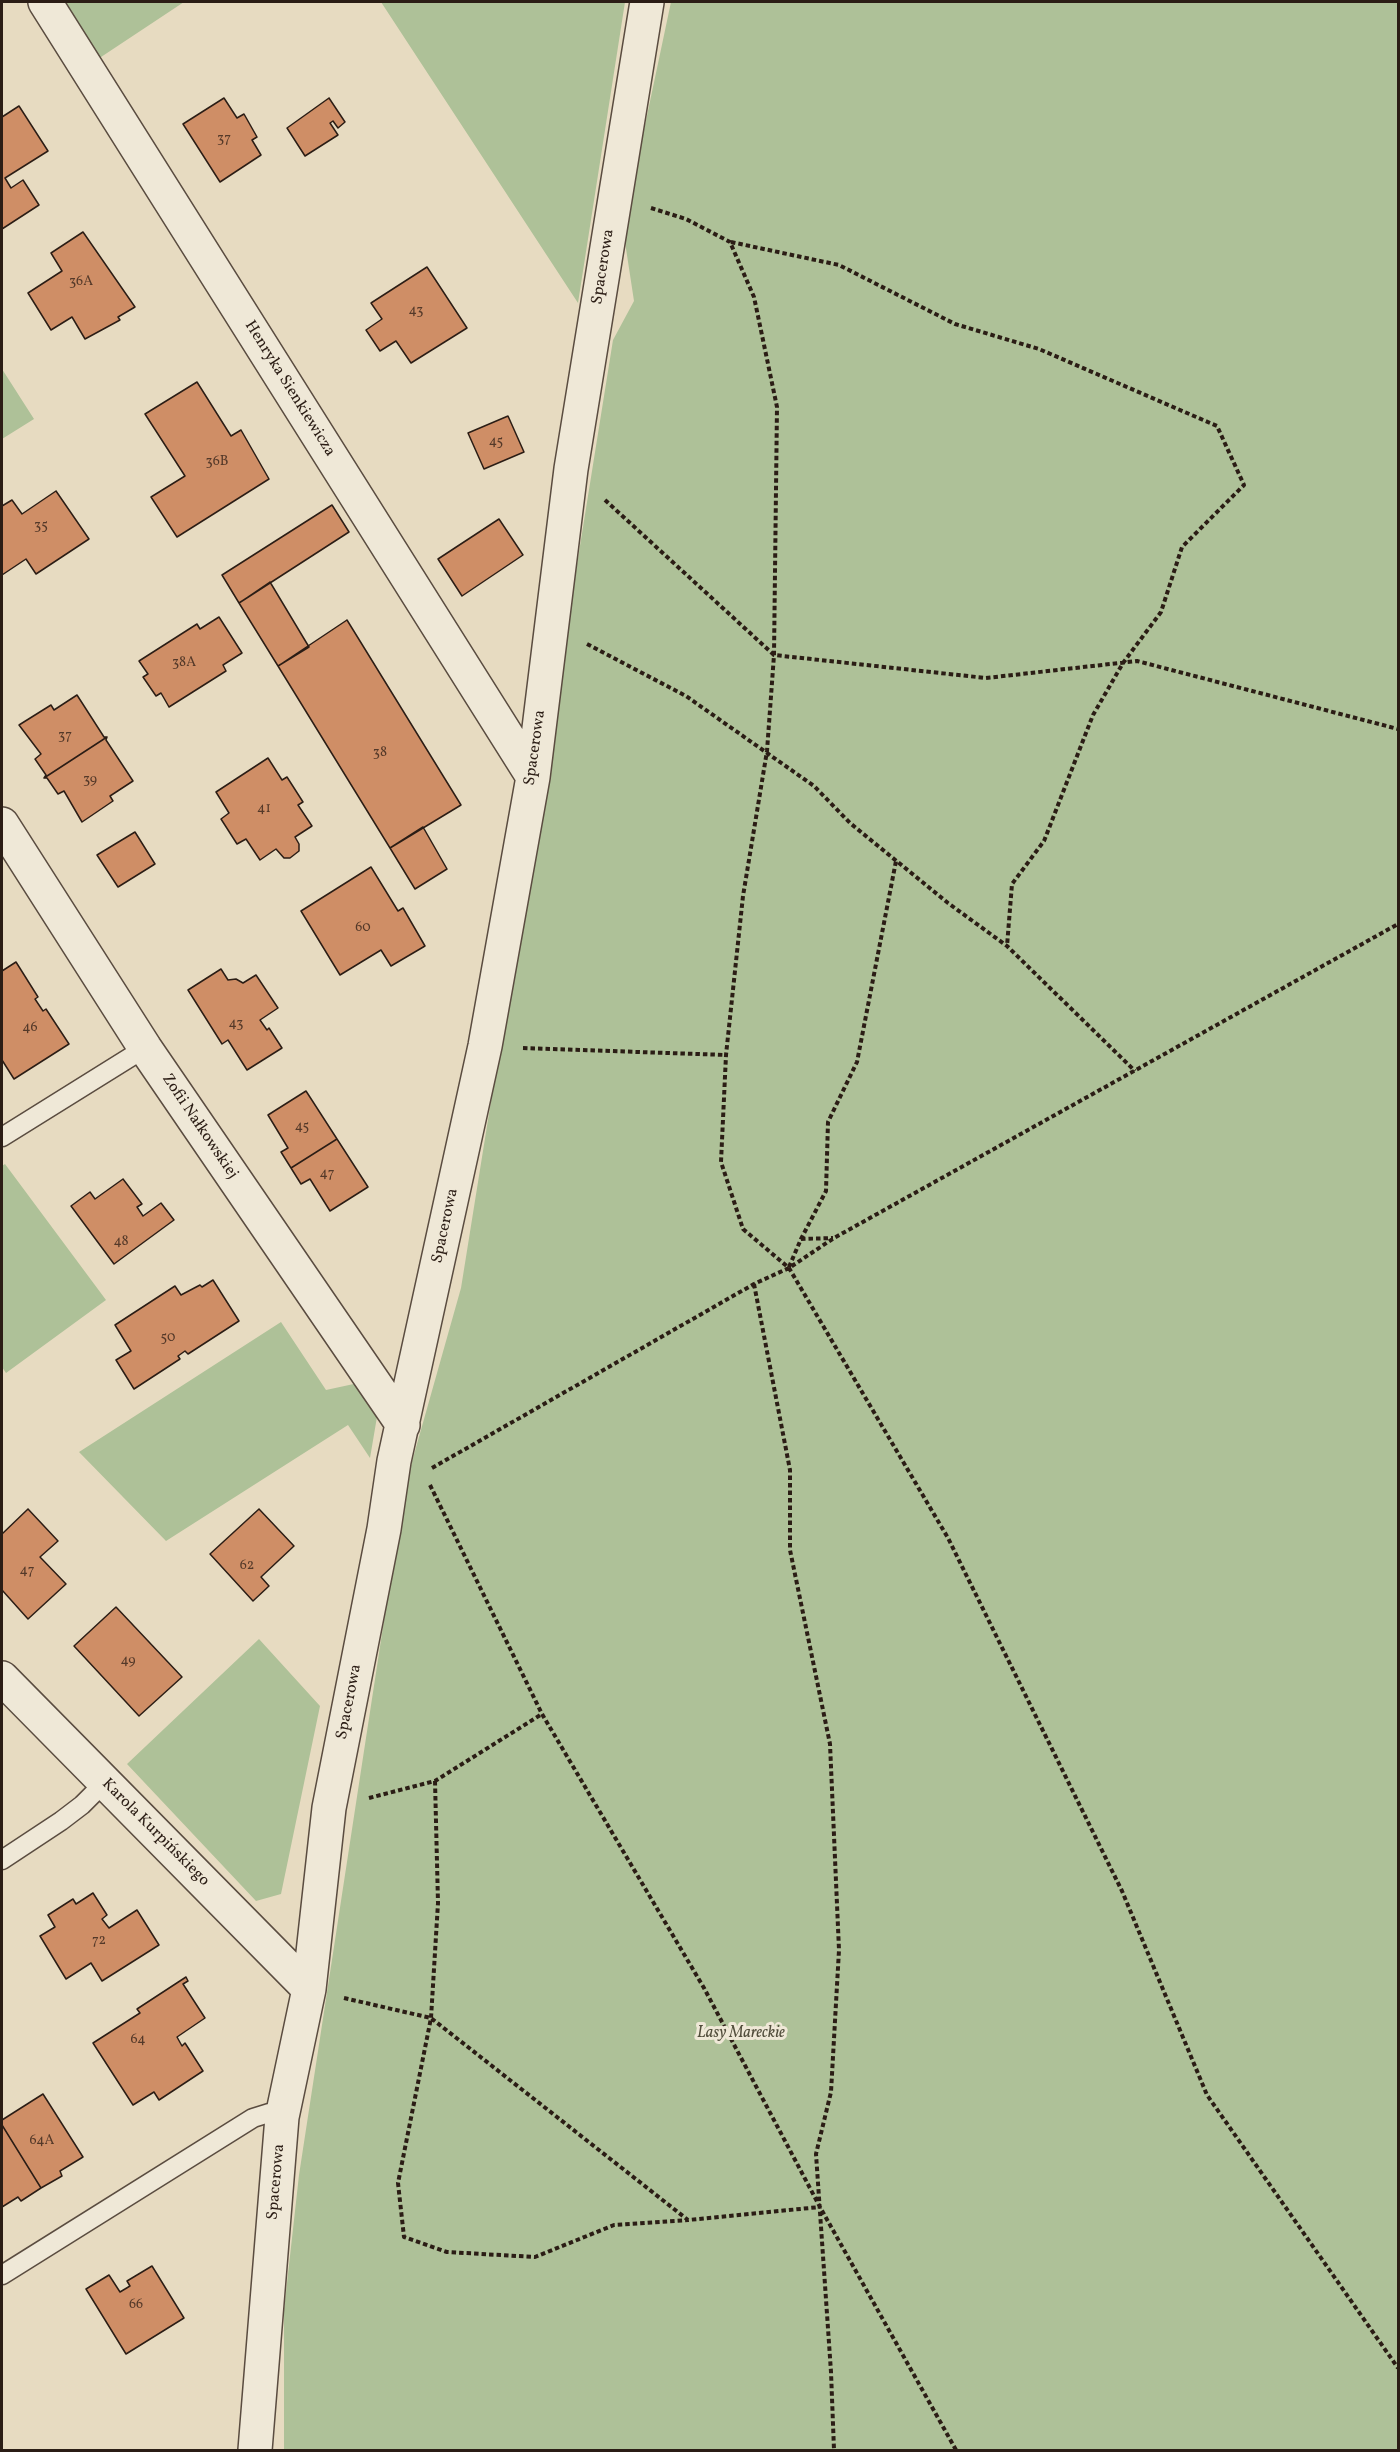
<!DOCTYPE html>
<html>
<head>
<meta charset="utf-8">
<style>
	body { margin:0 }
	#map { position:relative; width:1400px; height:2452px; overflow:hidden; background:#e7dbc1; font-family:Vollkorn,serif }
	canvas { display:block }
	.frame { position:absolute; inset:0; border:3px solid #2b1d15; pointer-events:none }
</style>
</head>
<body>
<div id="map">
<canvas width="1400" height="2452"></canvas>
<div class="frame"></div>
</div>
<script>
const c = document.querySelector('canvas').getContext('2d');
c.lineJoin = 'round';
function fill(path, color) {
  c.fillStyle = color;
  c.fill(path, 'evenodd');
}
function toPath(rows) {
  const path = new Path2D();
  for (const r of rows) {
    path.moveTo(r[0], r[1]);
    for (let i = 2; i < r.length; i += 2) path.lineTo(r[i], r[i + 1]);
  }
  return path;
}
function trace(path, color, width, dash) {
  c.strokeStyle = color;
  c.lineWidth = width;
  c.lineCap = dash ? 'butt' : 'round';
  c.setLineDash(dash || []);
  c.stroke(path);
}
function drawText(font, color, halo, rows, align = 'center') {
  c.font = font + ' Vollkorn,serif';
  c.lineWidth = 6;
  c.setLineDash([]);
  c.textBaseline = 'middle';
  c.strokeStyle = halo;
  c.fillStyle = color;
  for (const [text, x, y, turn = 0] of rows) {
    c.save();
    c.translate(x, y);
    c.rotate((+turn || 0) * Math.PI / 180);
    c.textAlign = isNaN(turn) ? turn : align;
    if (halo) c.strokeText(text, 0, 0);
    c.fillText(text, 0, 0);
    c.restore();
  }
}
fill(toPath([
	[61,2,184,2,98,59],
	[381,2,625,2,578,303],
	[671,2,1398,2,1398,2450,284,2450,284,2310,299,2175,404,1490,461,1288,613,340,634,301,623,229],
	[2,369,34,419,2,439],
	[5,1164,106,1300,6,1373,2,1367,2,1166],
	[281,1322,326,1390,363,1382,378,1411,370,1458,348,1425,166,1541,79,1452],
	[259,1639,320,1706,281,1894,256,1901,127,1764]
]), '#aec198');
const building = toPath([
	[224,98,237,118,244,114,257,137,252,140,261,155,220,182,183,124,224,98],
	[329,98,345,122,338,128,333,121,330,123,338,135,305,156,287,128,329,98],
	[19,106,48,151,5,178,11,188,23,180,39,205,2,229,2,117,19,106],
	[83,232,135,307,118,317,120,320,85,339,72,317,51,330,28,293,62,271,51,253,83,232],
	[427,267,467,328,411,363,396,341,380,351,366,330,382,319,371,303,427,267],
	[197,382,231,436,241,430,269,479,177,537,151,497,185,476,145,414,197,382],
	[508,416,524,452,484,469,468,433,508,416],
	[56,491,89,539,36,574,26,559,2,575,2,506,12,500,22,514,56,491],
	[332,505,349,532,239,603,222,575,332,505],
	[499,519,523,555,462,596,438,559,499,519],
	[270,582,309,647,278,666,239,603,270,582],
	[219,617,242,653,223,665,226,671,169,707,161,693,156,696,143,677,148,674,139,661,197,624,200,629,219,617],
	[347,620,461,805,390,848,278,666,347,620],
	[77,695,104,737,107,737,44,778,46,775,35,759,41,754,19,725,51,705,54,710,77,695],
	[107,737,106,740,133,781,110,796,113,801,82,822,64,791,58,794,47,778,44,778,107,737],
	[268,758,282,780,287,777,303,802,298,805,312,826,295,837,299,844,299,851,290,858,284,858,276,849,260,860,246,839,237,844,221,819,229,813,216,792,268,758],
	[423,827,447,869,415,889,390,848,423,827],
	[135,832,155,864,118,887,97,855,135,832],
	[371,867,398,911,403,908,425,946,391,966,381,950,340,975,301,911,371,867],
	[16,962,38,997,35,999,43,1011,46,1009,69,1044,14,1079,2,1060,2,971,16,962],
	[221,969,228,980,236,979,243,983,256,975,278,1008,260,1020,267,1030,269,1028,282,1048,247,1070,228,1040,222,1044,188,990,221,969],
	[306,1091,337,1139,291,1168,281,1152,288,1148,268,1115,306,1091],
	[337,1139,368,1187,330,1211,310,1179,301,1184,291,1168,337,1139],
	[123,1179,142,1204,137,1207,143,1216,161,1203,174,1220,114,1264,71,1206,90,1192,95,1199,123,1179],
	[213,1280,239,1321,188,1354,185,1351,178,1356,180,1359,134,1389,116,1360,131,1351,115,1325,175,1286,181,1295,200,1285,202,1287,213,1280],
	[28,1509,58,1541,40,1557,66,1584,28,1619,2,1590,2,1534,28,1509],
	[259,1509,294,1546,261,1577,269,1586,253,1601,210,1554,259,1509],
	[116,1607,182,1677,139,1716,74,1646,116,1607],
	[93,1893,107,1915,102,1919,109,1928,137,1910,159,1945,102,1981,91,1963,66,1979,40,1936,55,1927,48,1915,73,1899,76,1904,93,1893],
	[186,1977,188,1981,183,1984,205,2018,177,2037,182,2046,185,2043,203,2071,159,2100,154,2092,133,2105,93,2043,140,2013,137,2009,186,1977],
	[43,2094,83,2157,60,2171,62,2176,41,2188,2,2125,2,2120,43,2094],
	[2,2125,41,2188,21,2201,18,2197,2,2207,2,2125],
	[152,2266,184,2318,126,2354,86,2289,109,2275,120,2292,130,2286,127,2281,152,2266]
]);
fill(building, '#cf8e66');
trace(building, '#2b1d15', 1.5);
const service = toPath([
	[2,1137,145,1048],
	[2,1860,61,1821,82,1805,105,1782],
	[2,2275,253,2118,269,2113,282,2117]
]);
const minor = toPath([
	[45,2,533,777],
	[2,824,145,1048,403,1425],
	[2,1678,309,1989],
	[255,2450,282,2117,309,1989,329,1808,384,1529,394,1461,485,1046,533,777,571,469,647,2]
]);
trace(service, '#5a4c40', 21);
trace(minor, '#5a4c40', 36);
trace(toPath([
	[651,208,686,219,730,242,754,297,777,407,774,655,986,678,1137,661,1398,729],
	[731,242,839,265,955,324,1039,349,1217,426,1244,485,1182,547,1161,612,1123,663,1093,715,1044,841,1012,884,1007,946],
	[605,500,774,655,767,751,743,896,726,1055,721,1162,743,1229,789,1268,948,1538,1122,1891,1207,2095,1398,2368],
	[587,644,686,696,814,786,850,823,948,903,1007,946,1135,1071],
	[523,1048,726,1055],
	[801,1239,833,1238],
	[789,1267,801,1239,826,1191,828,1122,857,1062,896,861],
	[754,1284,790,1470,790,1550,830,1744,839,1950,831,2092,816,2154,831,2372,834,2450],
	[432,1468,754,1284,789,1268,834,1238,1398,924],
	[430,1485,542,1714,704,1988,820,2207,956,2450],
	[435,1781,438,1903,431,2018,398,2183,404,2237,447,2252,535,2257,614,2225,688,2220],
	[369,1798,435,1781,542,1714],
	[344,1998,431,2018,688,2220,820,2207]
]), '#2b1d15', 4, [4.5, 3]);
trace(service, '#efe8d7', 18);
trace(minor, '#efe8d7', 33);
drawText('14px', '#543929', null, [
	["37",224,139],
	["36A",81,282],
	["43",416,311],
	["45",496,442],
	["36B",217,462],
	["35",41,526],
	["38A",184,663],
	["37",65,736],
	["38",380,753],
	["39",90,780],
	["41",264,809],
	["60",363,928],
	["43",236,1024],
	["46",30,1028],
	["45",302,1127],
	["47",327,1174],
	["48",121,1242],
	["50",168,1338],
	["62",247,1566],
	["47",27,1571],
	["49",128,1661],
	["72",99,1941],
	["64",138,2040],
	["64A",42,2141],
	["66",136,2305]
]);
drawText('16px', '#2b1d15', '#efe8d7', [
	["Spacerowa",604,267,-81],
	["Henryka Sienkiewicza",289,389,58],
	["Spacerowa",536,748,-82],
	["Zofii Nałkowskiej",199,1127,56],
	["Spacerowa",446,1226,-78],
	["Spacerowa",350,1702,-79],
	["Karola Kurpińskiego",155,1833,45],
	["Spacerowa",277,2182,-85]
]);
drawText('italic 16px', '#524e3c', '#efe8d7', [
	["Lasy Mareckie",741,2034]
]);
</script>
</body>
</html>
